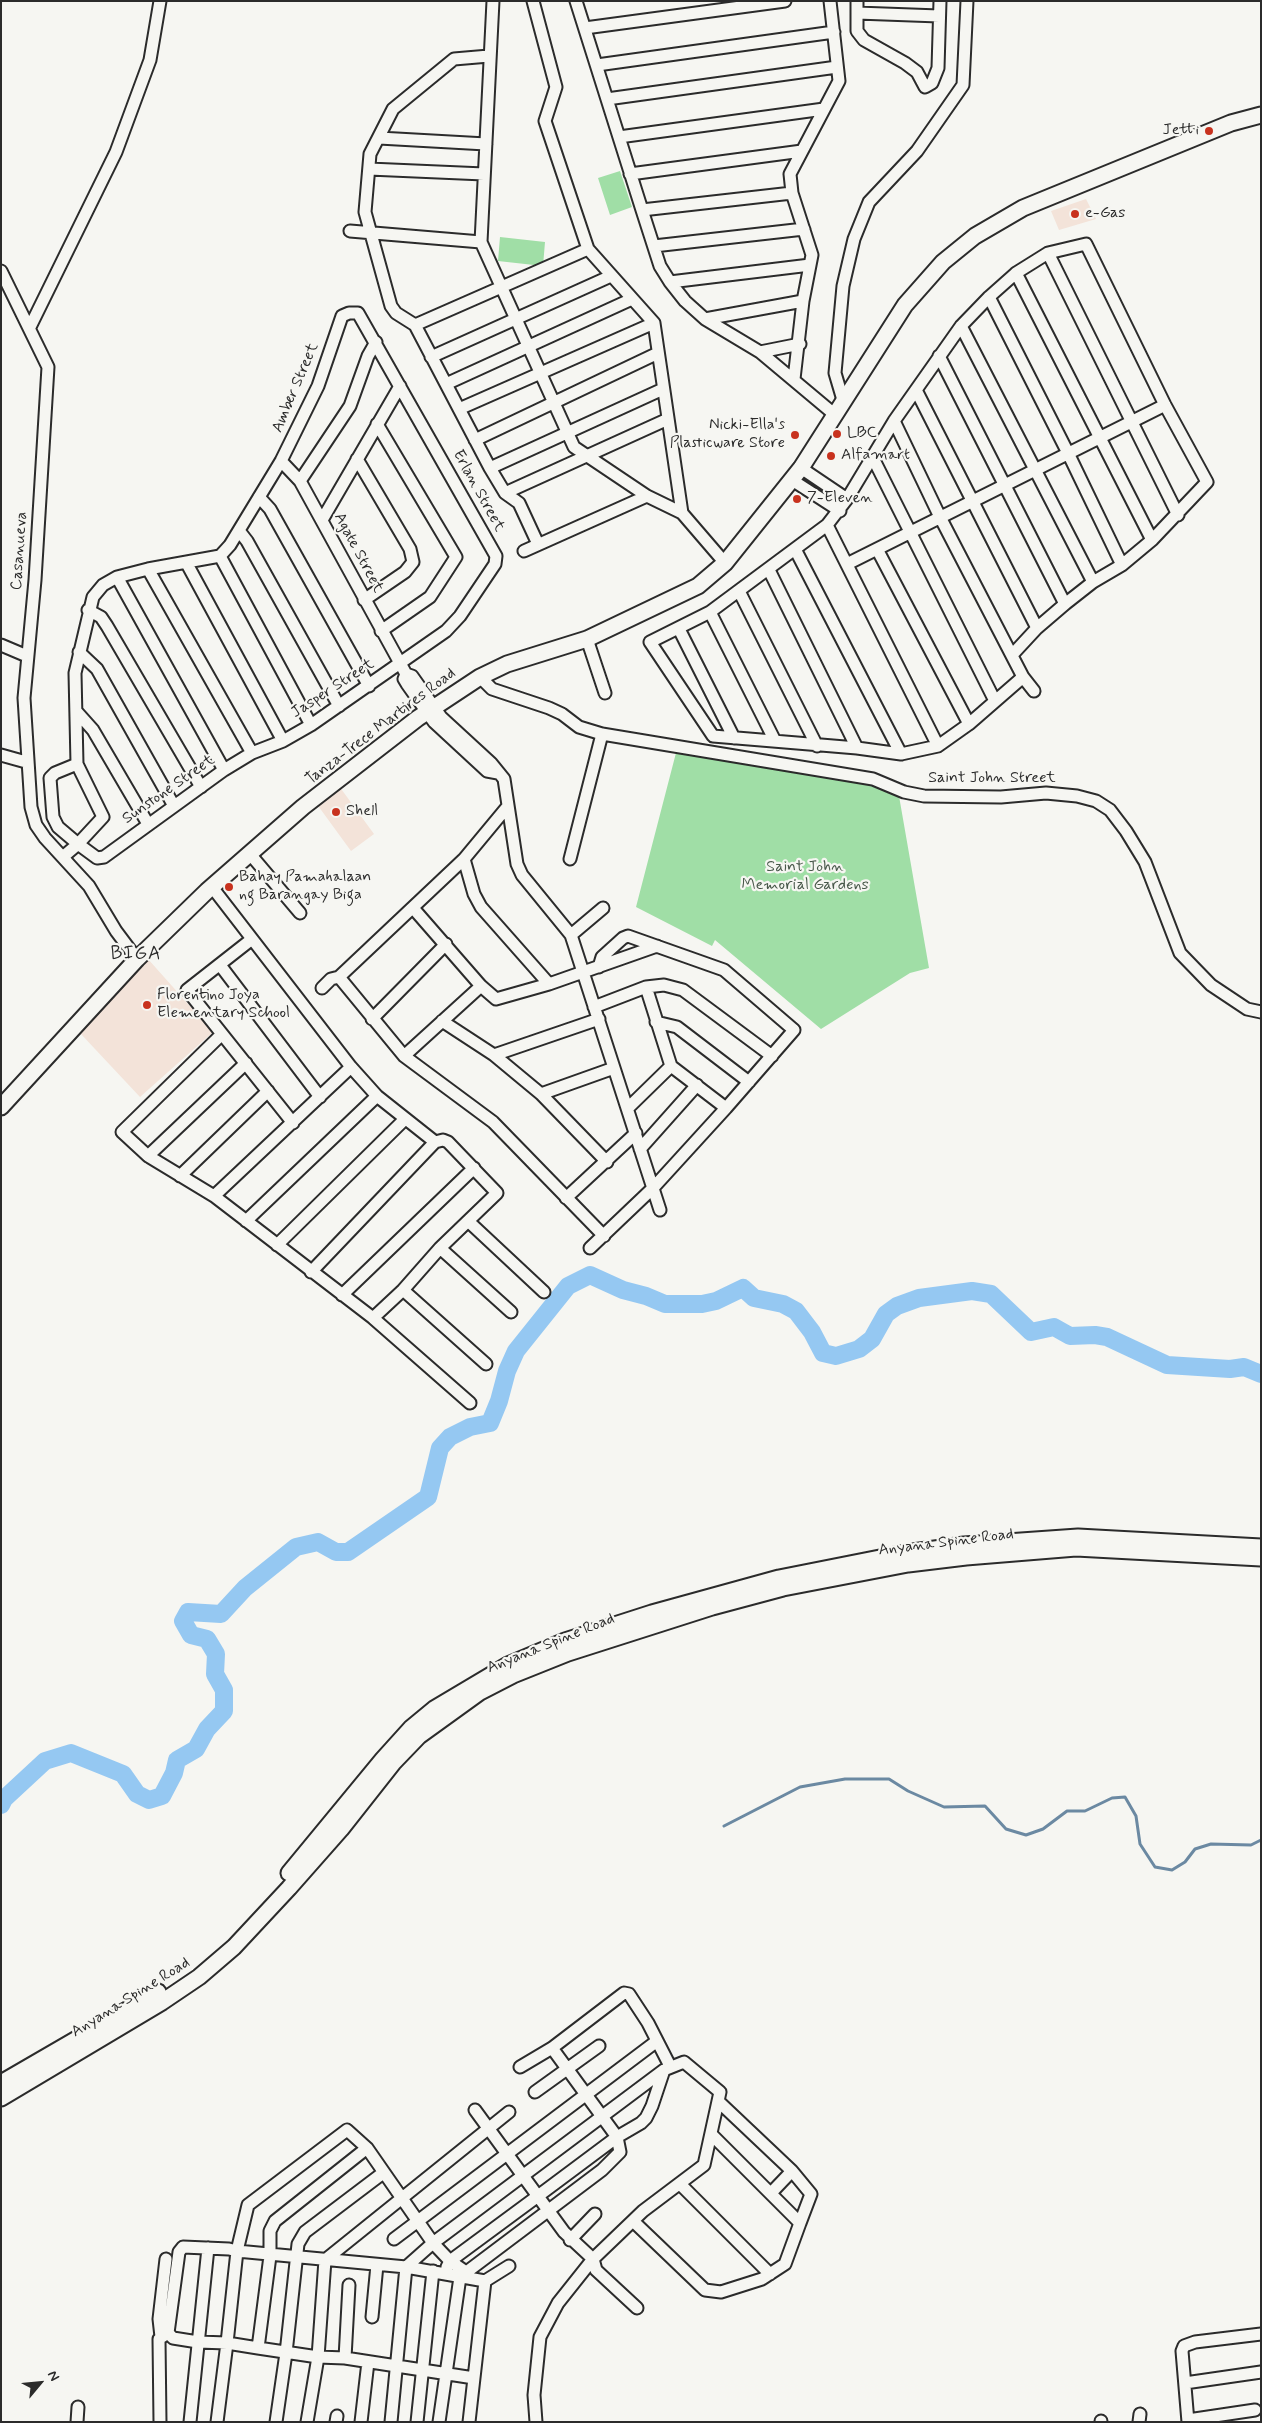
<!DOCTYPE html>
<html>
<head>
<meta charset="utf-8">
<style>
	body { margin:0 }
	#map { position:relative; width:1262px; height:2423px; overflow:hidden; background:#f6f6f2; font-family:Mynerve,sans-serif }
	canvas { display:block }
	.frame { position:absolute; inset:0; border:2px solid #2b2b2b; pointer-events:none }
	.north { position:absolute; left:15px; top:2358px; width:50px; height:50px; -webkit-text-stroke:4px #f6f6f2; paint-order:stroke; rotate:62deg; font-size:14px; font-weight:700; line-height:20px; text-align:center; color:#2b2b2b }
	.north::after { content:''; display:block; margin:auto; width:18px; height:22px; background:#2b2b2b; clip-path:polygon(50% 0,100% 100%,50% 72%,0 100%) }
</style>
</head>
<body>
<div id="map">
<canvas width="1262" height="2423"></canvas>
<div class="frame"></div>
<div class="north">N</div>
</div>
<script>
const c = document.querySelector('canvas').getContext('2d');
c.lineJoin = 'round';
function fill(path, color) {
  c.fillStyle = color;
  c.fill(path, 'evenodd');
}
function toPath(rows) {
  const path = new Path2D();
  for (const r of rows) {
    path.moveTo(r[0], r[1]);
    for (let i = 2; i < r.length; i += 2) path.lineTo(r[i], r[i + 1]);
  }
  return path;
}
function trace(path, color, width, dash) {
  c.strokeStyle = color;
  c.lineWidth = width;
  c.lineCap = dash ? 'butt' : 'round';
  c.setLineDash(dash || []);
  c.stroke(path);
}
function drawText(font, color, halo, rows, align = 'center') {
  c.font = font + ' Mynerve,sans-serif';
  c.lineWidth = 4.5;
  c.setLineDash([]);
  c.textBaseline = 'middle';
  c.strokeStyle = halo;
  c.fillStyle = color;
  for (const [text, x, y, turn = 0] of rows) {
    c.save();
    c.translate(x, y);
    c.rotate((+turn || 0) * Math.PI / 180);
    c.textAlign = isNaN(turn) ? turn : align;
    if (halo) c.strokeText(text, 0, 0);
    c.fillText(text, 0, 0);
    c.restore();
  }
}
fill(toPath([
	[1086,199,1096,219,1059,230,1051,211],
	[339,786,374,834,351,851,316,803],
	[148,959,213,1032,140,1097,80,1033]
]), '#f3e3d9');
fill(toPath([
	[620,171,632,207,610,215,598,178],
	[500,237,545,242,543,266,498,261],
	[677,749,870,780,899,796,929,968,910,973,821,1029,715,940,712,946,636,907]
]), '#a0dea6');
trace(toPath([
	[724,1826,800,1787,845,1779,889,1779,908,1791,944,1807,985,1806,1006,1829,1026,1835,1043,1829,1067,1811,1085,1811,1112,1798,1125,1797,1136,1816,1140,1844,1155,1867,1172,1870,1185,1862,1195,1849,1211,1844,1251,1845,1261,1840]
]), '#6b89a2', 3);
trace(toPath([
	[1,1805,4,1799,45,1761,71,1753,123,1774,137,1794,149,1800,162,1796,174,1773,177,1760,196,1749,207,1729,224,1711,224,1690,215,1674,216,1654,207,1639,191,1635,183,1621,188,1612,221,1614,245,1588,296,1547,318,1542,336,1552,348,1552,428,1497,440,1448,450,1437,470,1427,490,1423,499,1401,507,1371,516,1351,568,1286,590,1275,623,1290,646,1296,665,1304,702,1304,716,1301,743,1288,754,1298,783,1304,796,1311,812,1332,823,1353,836,1356,859,1349,872,1339,886,1314,897,1306,919,1298,972,1291,991,1294,1031,1332,1054,1327,1070,1336,1095,1335,1107,1337,1167,1365,1230,1369,1244,1367,1261,1374]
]), '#95c8f2', 18);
const minor = toPath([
	[493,1,481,242,574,447,647,496,682,513,725,563],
	[533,1,556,87,545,121,588,249,654,323,682,513],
	[576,1,642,210,660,266,670,282,685,301,705,319,760,352,834,414],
	[857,1,857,31,864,40,905,63,917,72,925,87,932,83,938,68,940,1],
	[857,13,939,16],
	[585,28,785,1],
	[489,56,454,59,393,109,370,154,365,212,391,306,396,313,415,325,490,468,505,493,519,503,538,544],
	[597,65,834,32],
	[607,99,837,67],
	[619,137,824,109],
	[379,138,486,144],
	[369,169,484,174],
	[630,174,802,151],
	[642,210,792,193],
	[350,231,481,242],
	[654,246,804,229],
	[1048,253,1178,515],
	[1,271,48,367,35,580,24,698,31,807,36,825,45,838,89,886,116,931,137,959],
	[1016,273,1152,540],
	[670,282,810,265],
	[989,297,1068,453,1122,565],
	[705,319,803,301],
	[415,325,588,249],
	[961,326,1093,582],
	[30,327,116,152,150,60,160,1],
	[760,352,800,344],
	[939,356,1065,604],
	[431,357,611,276],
	[794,379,803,301,812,255,792,193,790,174,839,81,830,1],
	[446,384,632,299],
	[916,390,1037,628],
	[843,400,835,373,843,286,854,239,869,202,917,151,963,85,967,1],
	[459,409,654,323],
	[894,421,940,517,1023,677,1034,691],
	[377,424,456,557,430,597,381,631],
	[475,440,658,353],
	[872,456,995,701],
	[357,459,410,549,413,562,405,572,364,600],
	[281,461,300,481,406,674,412,676,441,717,491,763,504,779,517,864,522,875,571,935,660,1210],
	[490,468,663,389],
	[801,468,847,499],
	[792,480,840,511],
	[300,481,350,406,368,356,376,342],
	[505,493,668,419],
	[259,497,270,509,369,686],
	[322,520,400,386],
	[827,525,938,746],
	[240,532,247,541,339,706],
	[795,549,901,754],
	[877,549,969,724],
	[524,551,647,496],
	[220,556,311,725],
	[186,562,283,741],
	[847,564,1165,405],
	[148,569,252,753],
	[769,570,857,748],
	[117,577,224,770],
	[739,591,817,746],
	[88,610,101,617,107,626,201,787],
	[710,612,775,741],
	[679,629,734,738],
	[587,639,605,693],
	[1,645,27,656],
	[79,652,97,669,174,806],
	[1012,655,1037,628,1065,604,1093,582,1122,565,1152,540,1207,482,1165,405,1086,244,1048,253,1016,273,989,297,961,326,894,421,847,499,827,525,710,612,650,642,713,736,857,748,901,754,938,746,969,724,1023,677],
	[406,674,404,679,407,684,434,722,487,771,498,773],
	[480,677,492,689,549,708,562,714,579,727,602,734,873,779,904,792,924,796,1001,797,1046,793,1077,796,1096,801,1110,810,1126,831,1145,862,1180,953,1211,985,1247,1009,1261,1012],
	[76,711,93,730,148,824],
	[1,755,26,762],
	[508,806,464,859,339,977,404,1056,493,1122,604,1236],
	[250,854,300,913],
	[64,856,78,844,103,817,77,764,75,673,93,597,103,585,117,577,148,569,220,556,230,545,281,461,318,386,342,316,349,313,358,313,496,556,495,564,460,616,446,631,311,725,283,741,252,753,224,770,104,857,97,858,78,844,58,827,53,817,50,778,55,773,77,764],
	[464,859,474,894,481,907,549,984],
	[570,859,602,734],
	[212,887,351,1067,377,1096,435,1142,311,1272],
	[413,908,481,986,496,999,549,984,657,946],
	[571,935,603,908],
	[252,939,187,990,293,1123],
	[220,965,320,1097],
	[646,987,671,1066],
	[322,988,331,979,339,977],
	[594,1007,646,987,664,985,683,990,772,1056],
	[372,1019,446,944],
	[442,1021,494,1055,541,1094,607,1162],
	[656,1022,677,1027,749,1082],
	[222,1034,122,1132,148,1156,214,1196,373,1318,470,1403],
	[494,1055,599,1019],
	[404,1056,481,986],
	[541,1094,614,1068],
	[628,1108,671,1066,726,1108],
	[640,1149,697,1085],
	[148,1156,246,1063],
	[180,1176,268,1091],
	[214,1196,351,1067],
	[566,1198,636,1133],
	[246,1221,377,1096],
	[468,1221,544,1292],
	[277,1245,405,1119],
	[440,1248,511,1312],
	[590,1248,653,1188,726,1108,794,1030,724,970,628,936,623,938,602,957,599,967],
	[403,1290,486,1364],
	[342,1295,474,1168],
	[373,1318,403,1290,440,1248,497,1193,448,1142,443,1140,435,1142],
	[520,2067,552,2048,624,1993,629,1994,648,2023,670,2066],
	[535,2092,599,2046],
	[718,2101,792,2171,771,2193],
	[475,2110,564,2232,593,2259,596,2270,637,2308],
	[711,2134,800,2223,811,2194,792,2171],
	[680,2184,770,2274],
	[633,2221,705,2290,721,2292,762,2279,785,2264,800,2223],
	[394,2239,657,2041],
	[570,2240,595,2214],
	[447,2267,450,2261,538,2196,617,2137,641,2123,646,2118,652,2106,664,2070],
	[466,2272,450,2261,433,2243,367,2148,347,2130,248,2205,237,2251,406,2267,485,2281],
	[372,2317,377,2265],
	[161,2337,159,2319,166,2259],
	[258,2348,270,2256,270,2231,275,2221,367,2148],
	[345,2358,349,2285],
	[1185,2383,1261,2372],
	[1188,2420,1255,2410],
	[77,2422,78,2407],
	[160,2422,159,2339,168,2333],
	[190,2422,208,2248],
	[217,2422,227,2343,237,2251,229,2249,183,2247,179,2252,168,2333,173,2338,198,2342,227,2343,258,2348,318,2357,345,2358,474,2378],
	[276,2422,286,2353,298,2244,305,2232,383,2173],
	[307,2422,318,2357,325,2260,509,2112],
	[336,2422,337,2416],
	[361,2422,368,2362],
	[391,2422,406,2267,433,2243,664,2070,684,2062,720,2092,704,2165,643,2211,593,2259,558,2303,540,2337,534,2395,536,2422],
	[417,2422,433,2271],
	[439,2422,460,2277,602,2170,620,2152,617,2137,552,2048],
	[469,2422,485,2281,509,2266],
	[1101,2422,1101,2421],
	[1139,2422,1140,2414],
	[1188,2422,1182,2351,1184,2346,1195,2342,1261,2334]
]);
const major = toPath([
	[1,1107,137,959,207,891,303,807,418,718,480,677,507,664,587,639,698,586,725,563,801,468,905,305,943,262,975,236,1023,208,1231,123,1261,115],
	[289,1873,383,1759,411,1728,434,1709,508,1665,565,1641,652,1613,779,1578,905,1553,964,1545,1078,1537,1261,1547],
	[1,2083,158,1992],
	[1,2098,162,2002,199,1977,234,1947,289,1888,341,1829,393,1763,419,1736,480,1692,513,1675,568,1653,712,1607,783,1588,908,1564,966,1557,1076,1548,1261,1558]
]);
trace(minor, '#2b2b2b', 15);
trace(major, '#2b2b2b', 19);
trace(minor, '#f6f6f2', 11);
trace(major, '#f6f6f2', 15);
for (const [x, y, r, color] of [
	[1209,131,5,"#c8321e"],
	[1075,214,5,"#c8321e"],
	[837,434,5,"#c8321e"],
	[795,435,5,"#c8321e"],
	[831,456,5,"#c8321e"],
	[797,499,5,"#c8321e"],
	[336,812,5,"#c8321e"],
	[229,887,5,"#c8321e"],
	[147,1005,5,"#c8321e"]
]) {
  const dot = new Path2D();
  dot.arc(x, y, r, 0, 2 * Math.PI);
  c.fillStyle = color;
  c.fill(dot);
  trace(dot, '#f6f6f2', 2);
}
drawText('16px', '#2b2b2b', '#f6f6f2', [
	["Jetti",1199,131,"right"],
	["e-Gas",1085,214],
	["Nicki-Ella's",785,426,"right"],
	["Plasticware Store",785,444,"right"],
	["LBC",847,434],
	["Alfamart",841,456],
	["7-Eleven",807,499],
	["Shell",346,812],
	["Bahay Pamahalaan",239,878],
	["ng Barangay Biga",239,896],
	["Florentino Joya",157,996],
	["Elementary School",157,1014]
], 'left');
drawText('16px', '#2b2b2b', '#f6f6f2', [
	["Amber Street",296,388,-67],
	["Erlan Street",478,491,61],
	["Casanueva",20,551,-86],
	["Agate Street",358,553,62],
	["Jasper Street",333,689,-33],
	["Tanza-Trece Martires Road",381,727,-37],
	["Saint John Street",992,779],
	["Sunstone Street",169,790,-35],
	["Anyana Spine Road",946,1543,-7],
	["Anyana Spine Road",551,1644,-22],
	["Anyana Spine Road",131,1998,-32]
]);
drawText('16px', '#48584a', '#f6f6f2', [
	["Saint John",805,868],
	["Memorial Gardens",805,886]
]);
c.letterSpacing = '1px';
drawText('19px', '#2b2b2b', '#f6f6f2', [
	["BIGA",136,955]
]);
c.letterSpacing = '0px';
</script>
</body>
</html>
